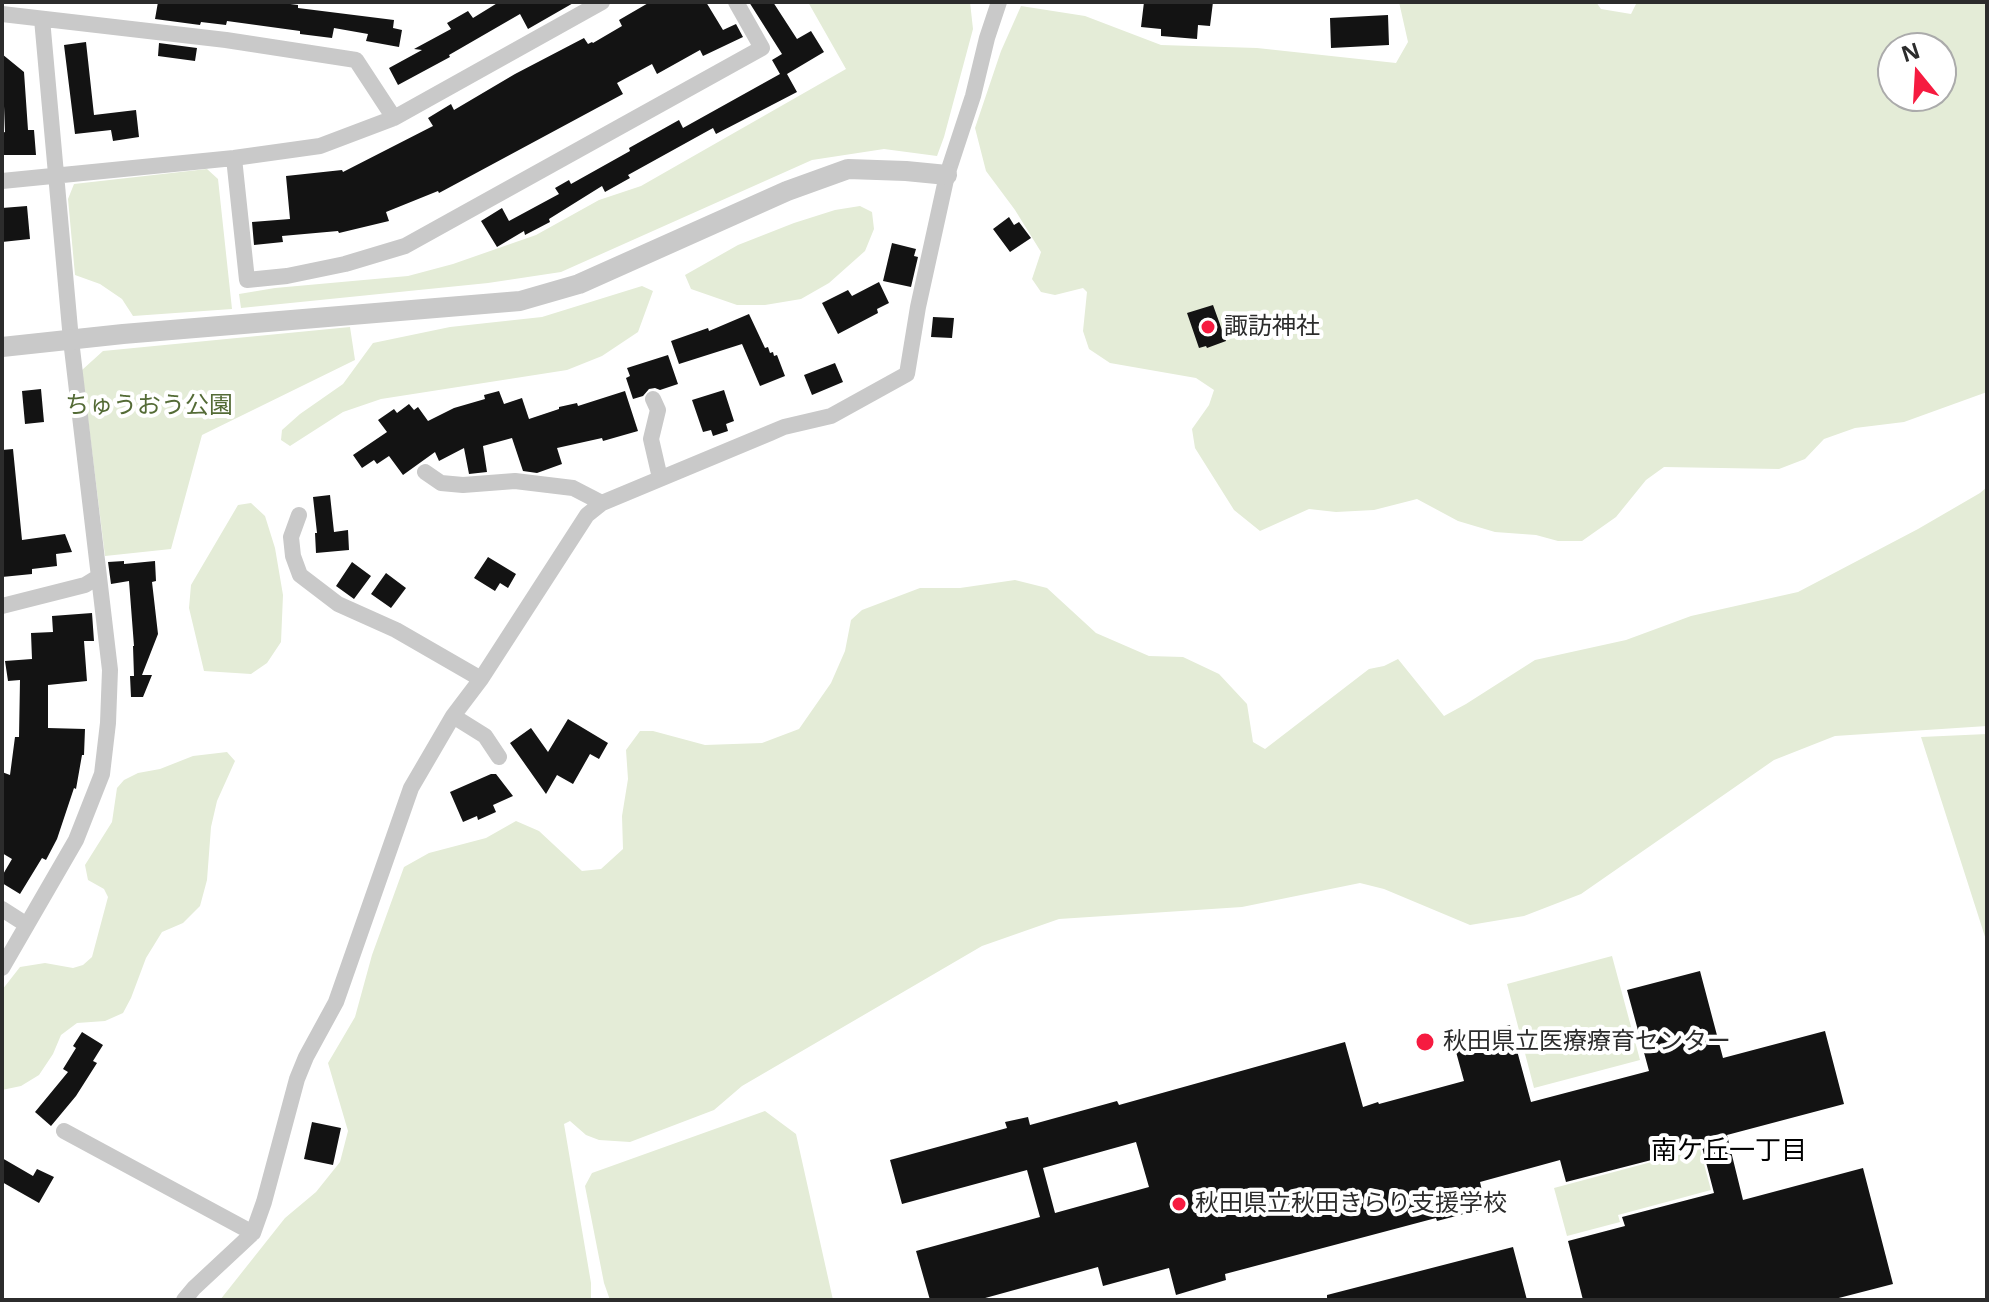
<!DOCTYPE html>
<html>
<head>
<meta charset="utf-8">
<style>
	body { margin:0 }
	#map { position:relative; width:1989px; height:1302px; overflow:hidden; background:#fff; font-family:"Open Sans",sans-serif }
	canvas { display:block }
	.frame { position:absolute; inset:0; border:4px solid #2c2c2c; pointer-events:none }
	.north { position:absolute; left:1877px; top:32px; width:80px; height:80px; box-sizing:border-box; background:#fff; border:2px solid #ababab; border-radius:50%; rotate:342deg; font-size:22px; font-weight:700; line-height:32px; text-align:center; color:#2c2c2c }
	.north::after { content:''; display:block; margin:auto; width:28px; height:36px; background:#f61b40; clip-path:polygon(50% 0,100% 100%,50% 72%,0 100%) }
</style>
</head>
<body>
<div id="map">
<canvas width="1989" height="1302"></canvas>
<div class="frame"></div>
<div class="north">N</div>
</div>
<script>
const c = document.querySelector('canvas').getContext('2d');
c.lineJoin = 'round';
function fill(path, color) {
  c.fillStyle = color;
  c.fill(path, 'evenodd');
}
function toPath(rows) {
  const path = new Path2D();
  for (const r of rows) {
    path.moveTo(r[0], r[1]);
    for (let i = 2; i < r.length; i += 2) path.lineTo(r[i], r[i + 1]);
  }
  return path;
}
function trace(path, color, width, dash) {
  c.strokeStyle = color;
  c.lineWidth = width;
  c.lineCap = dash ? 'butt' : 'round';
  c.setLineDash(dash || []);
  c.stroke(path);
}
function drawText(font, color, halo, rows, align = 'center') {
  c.font = font + ' "Open Sans","Noto Sans JP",sans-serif';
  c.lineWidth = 8;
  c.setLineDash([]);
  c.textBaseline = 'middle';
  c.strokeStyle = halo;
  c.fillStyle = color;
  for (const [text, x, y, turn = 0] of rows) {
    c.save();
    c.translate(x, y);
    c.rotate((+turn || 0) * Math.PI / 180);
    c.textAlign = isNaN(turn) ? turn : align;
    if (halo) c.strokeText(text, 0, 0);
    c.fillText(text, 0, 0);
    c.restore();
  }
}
fill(toPath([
	[808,2,970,2,973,29,944,137,937,156,884,149,812,160,561,272,488,283,241,308,239,294,275,288,408,276,453,264,536,235,599,200,641,186,846,69],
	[1399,2,1596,2,1601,9,1631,14,1637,2,1987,2,1987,392,1904,422,1855,428,1824,439,1805,459,1779,469,1664,467,1646,480,1616,517,1582,541,1558,541,1536,535,1495,532,1458,521,1417,499,1374,510,1336,512,1309,509,1260,531,1234,510,1195,448,1192,429,1209,405,1214,390,1196,378,1110,363,1089,349,1083,331,1087,292,1083,288,1055,295,1041,292,1032,279,1041,252,1015,210,986,171,975,128,1001,51,1021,6,1085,16,1161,45,1257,48,1396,63,1408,42],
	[1893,48,1941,48,1941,96,1893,96],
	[207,169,218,179,232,309,133,316,122,299,100,284,75,275,68,199,74,184],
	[860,206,872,212,874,229,865,251,829,283,801,299,765,305,737,305,691,289,685,275,738,245,794,223,835,210],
	[642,286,653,291,638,332,602,356,567,370,381,399,343,412,290,446,281,440,282,430,300,414,343,384,373,343,450,327,542,317],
	[350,327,355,360,202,435,171,549,105,556,82,370,103,351],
	[1987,487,1987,726,1835,736,1774,760,1581,894,1524,916,1470,925,1384,889,1360,883,1242,907,1059,919,982,946,742,1086,714,1110,630,1142,599,1140,586,1135,570,1121,564,1124,591,1283,591,1300,220,1300,285,1218,316,1192,340,1162,348,1131,328,1063,355,1017,372,955,404,867,429,853,486,838,516,821,539,831,582,871,601,869,623,849,622,816,628,779,626,750,640,731,653,731,705,745,762,743,799,729,831,683,845,651,851,620,862,610,920,588,960,588,1015,580,1047,588,1096,633,1149,656,1183,657,1219,674,1247,704,1253,742,1265,749,1369,669,1384,666,1398,659,1444,716,1466,704,1535,660,1626,640,1691,616,1798,592,1918,529,1980,493],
	[251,503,265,516,275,548,283,595,281,642,267,663,251,674,204,671,189,608,191,585,238,505],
	[1987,734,1987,943,1921,737],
	[227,752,235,761,217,801,211,827,207,880,200,906,183,923,162,932,146,958,131,998,123,1013,105,1021,77,1023,61,1035,53,1054,39,1075,21,1086,2,1090,2,990,20,967,45,963,73,968,83,965,92,957,108,897,104,889,88,880,85,865,112,822,117,788,124,780,138,773,160,769,193,756],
	[1612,956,1640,1060,1534,1088,1507,984],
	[765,1111,796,1134,833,1300,610,1300,604,1283,585,1186,592,1173],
	[1700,1149,1711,1190,1618,1215,1620,1222,1567,1236,1554,1188]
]), '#e4ecd7');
fill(toPath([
	[158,2,275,2,298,5,298,8,394,20,393,28,402,30,399,47,366,41,368,34,334,28,332,38,300,34,300,31,227,21,226,25,201,22,200,25,155,19],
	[499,2,575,2,528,29,520,14,449,55,450,57,398,85,389,68,422,50,414,49,451,29,447,23,468,11,473,18],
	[650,2,706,2,723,30,736,24,743,37,703,56,700,50,657,74,652,64,617,83,623,94,439,193,438,191,386,212,389,221,339,233,338,231,282,236,283,242,254,245,252,222,290,219,286,176,342,170,343,172,433,126,428,118,451,104,454,110,515,74,584,38,588,44,592,42,593,43,622,26,619,20],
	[749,2,773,2,797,39,811,31,824,52,787,74,797,92,716,134,713,128,628,175,630,178,605,192,602,186,549,219,550,222,525,235,524,231,497,247,481,221,502,208,509,221,559,194,555,188,569,180,571,184,630,151,629,148,679,120,683,128,780,74,772,60,782,54],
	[1144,2,1188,4,1188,2,1213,2,1210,26,1198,25,1197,39,1161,36,1161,29,1141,27],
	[1388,15,1389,45,1331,48,1330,18],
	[86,42,94,115,136,110,139,137,113,141,111,130,75,134,64,45],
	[159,43,197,48,195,61,158,56],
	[2,54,24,72,28,130,34,130,36,155,3,155,2,133,5,132],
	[27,206,30,239,2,242,2,208],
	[1009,217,1014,225,1019,222,1031,238,1010,252,993,229],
	[892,243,916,249,914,256,918,257,911,287,883,281],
	[879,282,889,303,877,309,878,313,838,334,822,303,848,290,852,296],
	[1213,305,1226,341,1207,348,1206,346,1199,348,1187,313],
	[749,314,765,348,768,347,770,353,773,352,774,356,777,355,785,376,760,386,742,344,679,364,671,341,708,328,709,331],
	[933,317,954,318,952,338,931,337],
	[668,355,678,384,660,390,655,388,649,389,643,396,633,399,626,378,630,376,627,368],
	[835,363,843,382,812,395,804,375],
	[41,389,44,422,25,424,22,391],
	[724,390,734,421,726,424,728,431,713,436,711,430,703,432,692,400],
	[499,391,504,404,522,398,529,419,559,409,559,407,577,403,578,406,625,391,638,431,603,441,602,438,557,448,562,464,537,473,523,471,512,438,483,446,487,472,469,474,464,448,439,461,435,452,403,475,389,456,377,464,374,460,362,468,353,455,387,432,378,420,394,409,397,413,409,404,414,410,418,407,428,421,454,408,485,399,484,395],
	[13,449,22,540,65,534,72,552,56,554,57,566,32,569,32,574,2,577,2,450],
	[330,495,334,532,348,530,349,550,316,553,315,533,317,533,313,497],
	[488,557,516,574,508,588,500,583,495,591,474,578],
	[124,561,124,564,155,561,156,581,152,582,158,634,142,675,152,675,143,697,131,697,130,676,134,676,133,646,134,646,129,581,111,584,108,562],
	[352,562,371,576,354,599,336,586],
	[386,573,406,588,391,608,371,594],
	[92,613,94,641,84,641,87,681,48,685,48,728,85,729,84,755,82,755,76,789,74,788,57,839,46,860,42,858,20,894,2,883,2,876,12,859,2,853,2,772,10,775,15,737,19,737,20,680,8,681,5,661,32,659,31,633,53,632,52,616],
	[568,719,608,743,599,759,590,754,573,784,557,775,546,794,510,743,531,728,548,752],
	[491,774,496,774,513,796,493,805,496,812,478,820,477,816,463,822,450,792],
	[1700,971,1723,1058,1825,1031,1844,1104,1727,1135,1743,1200,1863,1168,1893,1284,1831,1300,1583,1300,1568,1241,1625,1226,1622,1217,1714,1193,1702,1147,1566,1182,1560,1160,1480,1182,1482,1191,1475,1193,1479,1210,1437,1221,1436,1218,1225,1274,1226,1280,1176,1295,1169,1268,1103,1286,1098,1267,978,1300,930,1300,916,1251,1040,1217,1027,1170,902,1204,890,1160,1007,1128,1005,1122,1028,1117,1030,1125,1117,1101,1119,1105,1345,1042,1363,1107,1378,1102,1379,1104,1464,1081,1453,1041,1510,1025,1531,1102,1649,1071,1627,990],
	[1136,1142,1149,1187,1055,1213,1043,1168],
	[82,1032,103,1045,93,1061,97,1063,76,1096,51,1126,35,1112,68,1072,63,1069,76,1048,73,1046],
	[312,1122,341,1128,333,1165,304,1159],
	[2,1158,33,1176,37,1169,54,1177,39,1203,2,1182],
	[1513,1247,1527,1300,1327,1300,1327,1295]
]), '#131313');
trace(toPath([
	[2,14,226,40,356,60,394,118],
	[234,158,247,280,287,276,345,264,405,246,762,48,736,2],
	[2,181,234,158,320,146,394,118,602,2],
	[653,399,658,410,651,439,660,478],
	[425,472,441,483,463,485,515,481,573,488,602,503],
	[299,515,291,537,293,556,300,575,338,604,396,630,481,679],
	[2,606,85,585,98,577],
	[453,716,485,736,499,757],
	[2,909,27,925],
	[2,968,76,840,102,774,108,723,110,670,71,340,42,19],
	[64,1131,253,1233],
	[184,1300,194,1288,253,1233,264,1202,297,1079,306,1057,336,1002,411,788,453,716,481,679,587,515,602,503,770,433,784,427,831,416,907,374,918,307,947,175,973,96,987,38,999,2]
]), '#c9c9c9', 16);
trace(toPath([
	[2,347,123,334,520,301,579,284,787,191,848,169,906,171,947,175]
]), '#c9c9c9', 20);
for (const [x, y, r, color] of [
	[1208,327,8,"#f61b40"],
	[1425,1042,10,"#f61b40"],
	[1179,1204,8,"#f61b40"]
]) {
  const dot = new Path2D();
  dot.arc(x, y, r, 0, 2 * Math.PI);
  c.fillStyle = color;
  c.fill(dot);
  trace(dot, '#fff', 3);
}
drawText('24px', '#2c2c2c', '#fff', [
	["諏訪神社",1224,327],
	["秋田県立医療療育センター",1443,1042],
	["秋田県立秋田きらり支援学校",1195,1204]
], 'left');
drawText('24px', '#546b36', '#fff', [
	["ちゅうおう公園",149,406]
]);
drawText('26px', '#000', '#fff', [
	["南ケ丘一丁目",1729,1152]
]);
</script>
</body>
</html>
